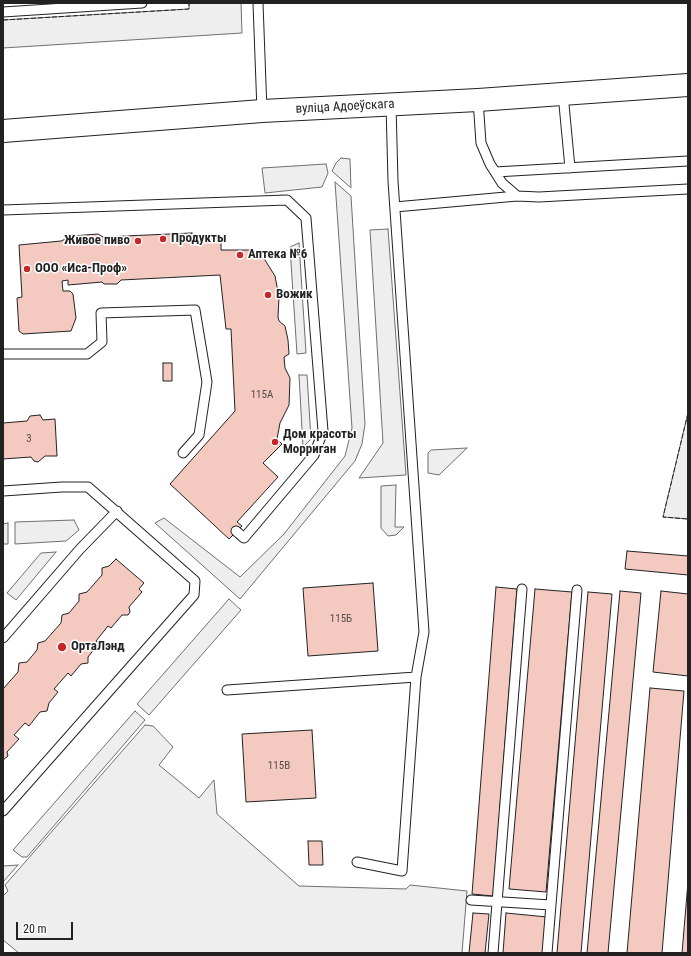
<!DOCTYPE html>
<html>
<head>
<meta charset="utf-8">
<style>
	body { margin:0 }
	#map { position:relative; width:691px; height:956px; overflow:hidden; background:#fff; font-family:"Roboto Condensed",sans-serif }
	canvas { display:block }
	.frame { position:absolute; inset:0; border:4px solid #222; pointer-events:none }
	.scale { position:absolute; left:16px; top:922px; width:57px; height:18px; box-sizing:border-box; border:2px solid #222; border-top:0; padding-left:5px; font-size:12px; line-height:14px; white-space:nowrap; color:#222; -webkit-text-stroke:3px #fff; paint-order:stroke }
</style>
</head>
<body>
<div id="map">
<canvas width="691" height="956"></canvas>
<div class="frame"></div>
<div class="scale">20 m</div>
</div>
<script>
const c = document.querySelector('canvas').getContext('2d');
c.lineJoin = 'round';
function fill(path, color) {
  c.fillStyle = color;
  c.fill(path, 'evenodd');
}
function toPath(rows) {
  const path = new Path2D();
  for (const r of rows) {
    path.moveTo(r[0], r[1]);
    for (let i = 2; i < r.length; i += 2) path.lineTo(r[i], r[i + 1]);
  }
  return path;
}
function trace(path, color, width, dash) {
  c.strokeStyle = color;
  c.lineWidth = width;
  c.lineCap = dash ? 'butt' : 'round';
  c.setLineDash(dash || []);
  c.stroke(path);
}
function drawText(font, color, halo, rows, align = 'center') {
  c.font = font + ' "Roboto Condensed",sans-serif';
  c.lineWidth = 3;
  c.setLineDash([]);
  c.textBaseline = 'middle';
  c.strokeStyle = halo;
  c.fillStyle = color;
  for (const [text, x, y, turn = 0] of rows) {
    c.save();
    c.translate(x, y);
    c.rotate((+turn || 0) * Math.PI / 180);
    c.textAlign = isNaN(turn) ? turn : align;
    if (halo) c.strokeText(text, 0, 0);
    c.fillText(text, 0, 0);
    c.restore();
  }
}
const green = toPath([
	[189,3,241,3,242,33,3,48,3,20,189,9,189,3],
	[341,158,350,159,351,188,332,171,336,163,341,158],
	[326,164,328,173,322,187,265,193,262,168,326,164],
	[335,182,351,196,365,424,362,444,355,461,240,599,155,523,164,518,240,577,284,534,345,456,352,428,335,182],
	[388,229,406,475,359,478,383,443,370,230,388,229],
	[299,243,306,353,297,354,290,247,299,243],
	[299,375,307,375,311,439,303,447,299,375],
	[688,413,688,519,663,517,688,413],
	[467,448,439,475,428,473,428,453,431,450,467,448],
	[396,485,395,527,404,527,396,535,388,536,381,528,381,486,396,485],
	[74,520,79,530,66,541,15,544,15,522,74,520],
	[8,523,8,544,3,544,3,524,8,523],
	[56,552,16,600,7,593,41,553,56,552],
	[229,599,241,610,149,715,137,704,229,599],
	[135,711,145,720,27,857,22,857,13,850,135,711],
	[145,725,153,726,173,747,159,765,199,798,214,780,217,814,299,886,406,889,410,885,467,891,462,953,19,953,3,940,3,896,8,891,5,885,145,725],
	[18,865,3,882,3,866,18,865]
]);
fill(green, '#eee');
trace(green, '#6f6f6f', 1);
const building = toPath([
	[192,233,192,238,221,236,221,250,252,250,255,252,260,252,275,276,279,297,278,317,279,321,285,326,288,340,289,354,284,357,285,368,290,378,289,405,280,423,277,439,282,444,263,463,278,477,237,522,242,526,229,539,170,484,235,411,231,329,226,329,220,275,121,280,117,284,104,284,102,282,68,285,68,280,62,281,63,291,70,291,73,294,76,318,71,331,23,334,19,331,17,298,22,297,19,245,61,241,72,236,98,234,103,237,192,233],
	[163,363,172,363,172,381,163,381,163,363],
	[40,415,43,420,55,419,57,456,45,456,38,462,34,461,31,457,3,459,3,423,27,421,30,416,40,415],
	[627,551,688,556,688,575,625,569,627,551],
	[116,559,144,583,139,589,142,592,129,607,130,612,128,615,122,615,111,628,108,626,96,641,99,643,88,657,88,663,81,664,71,676,68,673,54,689,58,692,49,703,47,711,40,712,29,726,25,723,14,735,19,739,7,752,8,756,3,760,3,689,18,672,19,663,27,662,37,650,38,643,45,641,61,623,62,615,69,613,79,601,79,594,87,592,102,575,102,568,109,566,116,559],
	[373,583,378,651,308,656,303,588,373,583],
	[496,587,517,589,493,896,472,894,496,587],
	[535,589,572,592,546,892,509,889,535,589],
	[620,591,641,593,608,953,587,953,620,591],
	[661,591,688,594,688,676,653,672,661,591],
	[588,592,612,594,581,953,557,953,588,592],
	[650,688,684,691,662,953,627,953,650,688],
	[312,730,316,798,246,802,242,734,312,730],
	[308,841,322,841,323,865,309,865,308,841],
	[688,882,688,953,682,953,688,882],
	[473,913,489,914,485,953,469,953,473,913],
	[506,913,547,917,544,953,503,953,506,913]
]);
fill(building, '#f3c9c0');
trace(building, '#222', 1);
const lane = toPath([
	[258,3,262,111],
	[3,12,142,3],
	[563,94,570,168],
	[478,100,481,143,490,164,502,183,517,196,539,197,688,189],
	[495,172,688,161],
	[395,207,517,196],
	[3,210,287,200,306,218,323,431,314,455,244,538,236,531],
	[3,354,87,354,102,342,101,313,195,310,207,382,199,435,183,453],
	[3,491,62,487,88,487,195,581,194,595,3,811],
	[3,638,80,549,117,511],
	[227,690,416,677],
	[357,862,402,871,416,677,424,632,393,181,391,105],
	[471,900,551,905],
	[493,953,522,589],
	[547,953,577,590]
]);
const secondary = toPath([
	[3,131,262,111,478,100,688,85]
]);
trace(lane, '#222', 11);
trace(secondary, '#222', 24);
trace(lane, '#fff', 9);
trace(secondary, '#fff', 22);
trace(toPath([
	[3,20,189,9,189,3],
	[688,413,663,517,688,519]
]), '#222', 1, [5, 2]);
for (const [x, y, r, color] of [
	[163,239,4,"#c62828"],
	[138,241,4,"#c62828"],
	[240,255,4,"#c62828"],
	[27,269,4,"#c62828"],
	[268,295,4,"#c62828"],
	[275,442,4,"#c62828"],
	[62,647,5,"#c62828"]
]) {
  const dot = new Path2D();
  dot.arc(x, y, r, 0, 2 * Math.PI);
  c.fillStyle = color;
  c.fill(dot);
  trace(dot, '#fff', 1.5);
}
drawText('11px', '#564c4a', null, [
	["115А",262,395],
	["3",29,439],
	["115Б",341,619],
	["115В",279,766]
]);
drawText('13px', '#222', '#fff', [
	["вуліца Адоеўскага",345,107,-3]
]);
drawText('bold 13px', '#222', '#fff', [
	["Продукты",171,239],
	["Живое пиво",130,241,"right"],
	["Аптека №6",248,255],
	["ООО «Иса-Проф»",35,269],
	["Вожик",276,295],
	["Дом красоты",283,435],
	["Морриган",283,450],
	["ОртаЛэнд",71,647]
], 'left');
</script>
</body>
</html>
